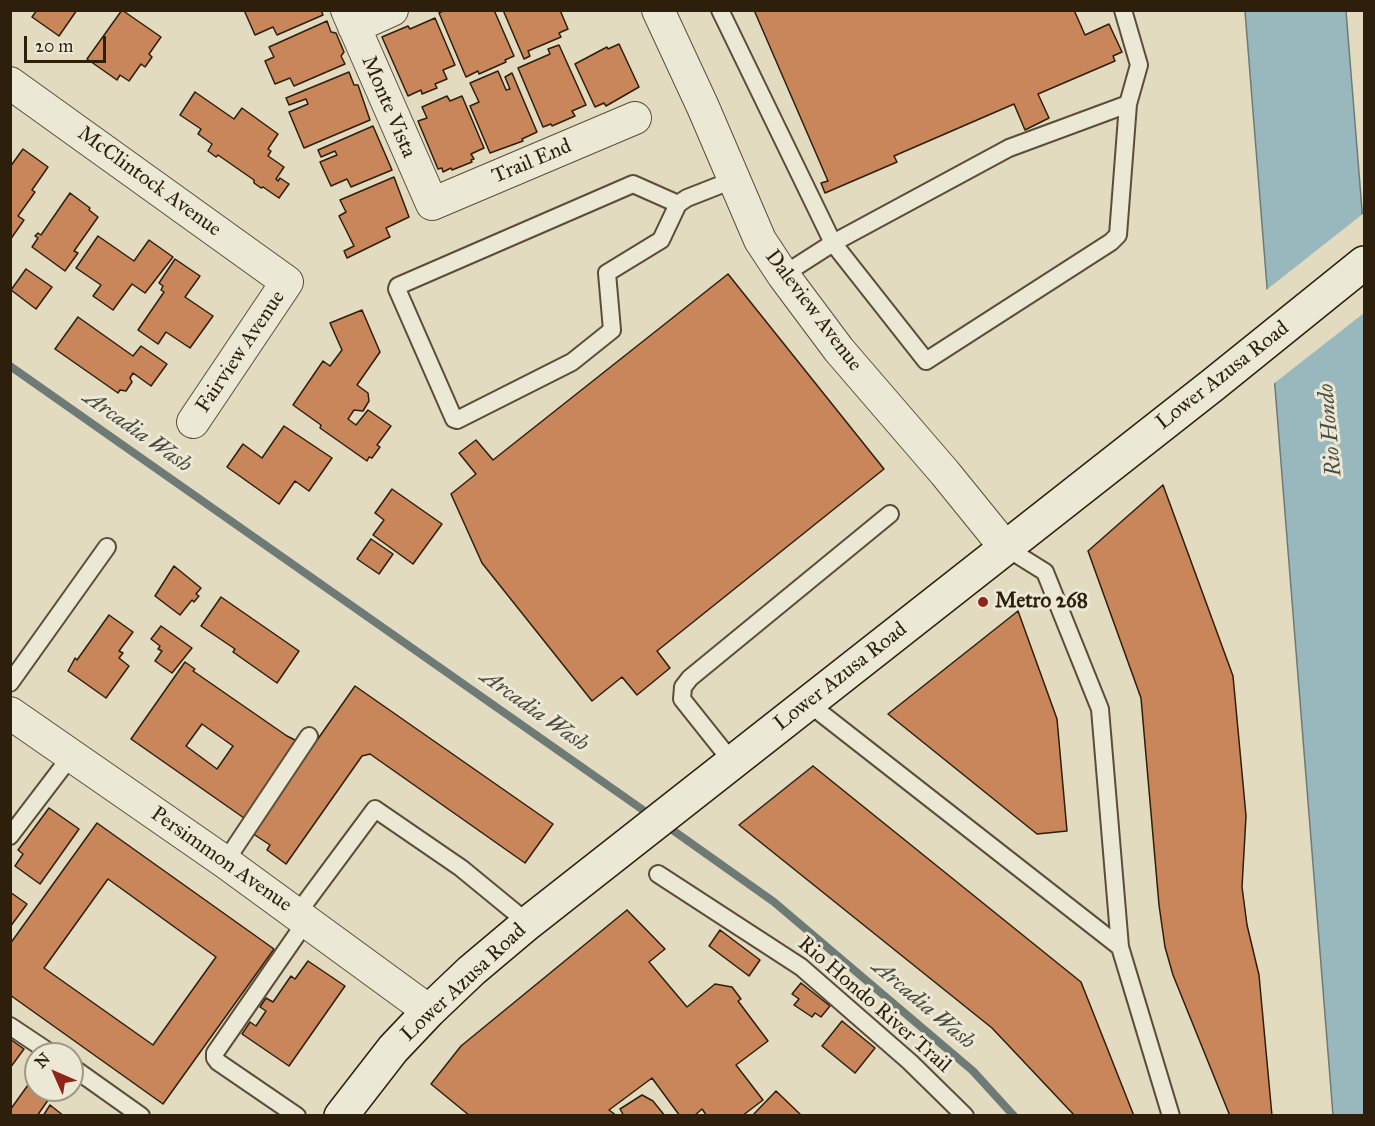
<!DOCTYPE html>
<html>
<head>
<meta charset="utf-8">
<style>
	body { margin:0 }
	#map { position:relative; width:1375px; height:1126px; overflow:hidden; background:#e2dbc0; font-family:"IM FELL Great Primer",serif }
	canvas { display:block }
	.frame { position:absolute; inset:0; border:12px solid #2e1e0c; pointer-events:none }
	.north { position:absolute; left:24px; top:1042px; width:60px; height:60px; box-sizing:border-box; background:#ece8d6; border:2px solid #a09785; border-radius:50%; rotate:315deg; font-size:16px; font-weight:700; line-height:24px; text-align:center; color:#2e1e0c }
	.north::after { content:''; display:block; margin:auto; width:21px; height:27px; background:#8f2418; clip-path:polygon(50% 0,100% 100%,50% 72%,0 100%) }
	.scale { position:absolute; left:24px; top:36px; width:82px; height:27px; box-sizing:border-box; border:3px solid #2e1e0c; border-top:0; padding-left:8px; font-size:18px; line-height:21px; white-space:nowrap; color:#2e1e0c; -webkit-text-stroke:4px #ece8d6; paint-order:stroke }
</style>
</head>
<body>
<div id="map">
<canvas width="1375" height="1126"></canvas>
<div class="frame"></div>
<div class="north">N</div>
<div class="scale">20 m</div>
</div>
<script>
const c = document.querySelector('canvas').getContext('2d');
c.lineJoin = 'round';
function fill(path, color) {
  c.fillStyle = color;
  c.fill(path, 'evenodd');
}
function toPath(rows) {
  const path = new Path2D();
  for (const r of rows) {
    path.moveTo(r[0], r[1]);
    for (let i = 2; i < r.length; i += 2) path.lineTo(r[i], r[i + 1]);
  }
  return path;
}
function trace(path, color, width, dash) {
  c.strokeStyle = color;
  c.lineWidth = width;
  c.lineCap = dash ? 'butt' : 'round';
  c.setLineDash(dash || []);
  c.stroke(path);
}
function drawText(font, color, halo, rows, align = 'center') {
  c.font = font + ' "IM FELL Great Primer",serif';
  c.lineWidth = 6;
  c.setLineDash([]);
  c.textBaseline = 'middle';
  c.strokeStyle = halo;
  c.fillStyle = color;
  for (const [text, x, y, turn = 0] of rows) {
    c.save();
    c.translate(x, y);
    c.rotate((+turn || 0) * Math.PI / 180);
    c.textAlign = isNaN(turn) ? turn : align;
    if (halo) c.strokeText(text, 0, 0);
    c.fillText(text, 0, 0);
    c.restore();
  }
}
const water = toPath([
	[1245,11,1346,11,1364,235,1364,1115,1333,1115,1245,11]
]);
fill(water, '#99b8bd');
trace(water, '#6e7a76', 1.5);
fill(toPath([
	[1364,213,1364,313,1272,385,1265,291]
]), '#e2dbc0');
trace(toPath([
	[10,366,653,817],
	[664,824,774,902,973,1071,1014,1116]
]), '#6e7a76', 8);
const building = toPath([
	[77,10,59,36,32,17,37,10,77,10],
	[122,10,161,37,149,54,152,57,145,67,141,64,129,81,120,75,117,80,87,59,122,10],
	[244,10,321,10,323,15,277,35,273,27,255,35,244,10],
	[445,10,494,10,514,56,505,60,506,62,479,74,478,71,466,77,439,13,445,10],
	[503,10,560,10,568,29,559,33,561,37,528,51,530,56,524,59,503,10],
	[754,10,1074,10,1085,35,1109,24,1122,52,1113,56,1115,61,1038,94,1049,118,1025,130,1014,104,894,156,897,162,825,193,821,183,828,181,754,10],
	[435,18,455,65,443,70,447,79,435,84,437,88,422,94,421,90,408,96,382,37,408,26,410,29,435,18],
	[327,21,331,32,336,33,344,52,341,56,345,64,294,86,290,78,275,84,265,61,274,57,269,47,327,21],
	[619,44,639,87,606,106,604,103,595,107,575,64,607,47,608,49,619,44],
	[559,45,586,105,572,111,575,116,552,126,551,124,543,127,518,68,550,54,548,49,559,45],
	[498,71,506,90,510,89,505,77,512,73,537,132,522,139,523,141,490,153,470,106,479,102,470,83,498,71],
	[349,72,354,85,358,85,370,120,304,148,289,112,308,104,306,99,289,105,286,98,349,72],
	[195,92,234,119,242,108,278,134,268,149,271,151,268,156,284,167,276,179,278,181,280,178,289,184,279,198,263,187,261,188,254,183,254,180,218,155,216,157,208,151,212,144,198,134,201,129,180,115,195,92],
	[447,96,450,101,462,96,484,148,471,154,474,159,471,160,472,162,452,170,451,168,443,172,442,168,438,169,418,121,427,118,422,107,447,96],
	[373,126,392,170,351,187,347,179,331,186,320,162,337,155,335,151,321,157,318,150,373,126],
	[23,149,48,167,32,190,35,192,18,216,24,220,10,240,10,167,23,149],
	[394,177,409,217,386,228,390,237,347,258,344,251,354,246,339,216,346,212,340,200,394,177],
	[70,193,90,208,89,210,98,217,74,251,78,253,65,271,32,247,38,238,35,236,38,233,41,235,70,193],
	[98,236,134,261,149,240,173,257,145,293,132,284,113,310,93,296,101,285,76,268,98,236],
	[175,259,200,276,185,297,213,316,190,348,166,332,158,344,138,330,164,292,161,290,163,286,159,283,175,259],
	[26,269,52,287,36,309,11,290,26,269],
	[728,274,884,469,657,651,670,668,637,695,622,677,592,701,482,563,451,494,476,474,459,453,476,440,493,460,728,274],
	[362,310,380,352,357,385,368,393,369,401,363,411,354,410,348,419,356,425,368,410,391,426,377,445,380,447,372,458,369,457,367,461,320,428,321,425,293,405,323,361,330,366,342,350,330,323,362,310],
	[78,317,133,356,141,346,167,364,151,386,133,373,130,378,132,382,126,391,120,390,118,393,55,349,78,317],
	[284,426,332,458,309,491,295,481,279,504,227,467,243,444,262,458,284,426],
	[1163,485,1233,676,1246,816,1242,887,1247,925,1259,975,1272,1116,1230,1116,1173,975,1165,947,1159,905,1141,698,1088,551,1163,485],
	[392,489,442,524,413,564,373,535,384,520,375,513,392,489],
	[371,539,393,554,379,574,357,559,371,539],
	[174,566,201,588,196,594,199,596,194,602,192,600,180,615,155,596,174,566],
	[221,597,299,651,277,683,233,652,235,649,201,626,221,597],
	[1018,611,1057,719,1067,831,1037,834,888,714,1018,611],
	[109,615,133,632,119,651,123,653,119,658,129,666,106,698,68,671,75,658,77,660,109,615],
	[161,626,192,648,172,673,155,661,162,651,158,649,160,646,151,639,161,626],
	[185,662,195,669,193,671,287,736,297,741,244,818,131,739,185,662],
	[202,724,233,746,217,769,186,746,202,724],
	[355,686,553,824,525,863,370,754,362,756,286,864,267,850,270,845,252,833,355,686],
	[813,766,1081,982,1134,1116,1075,1116,992,1028,739,825,813,766],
	[49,808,79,829,40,884,15,866,23,854,18,850,49,808],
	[97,823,274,949,163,1104,10,995,10,944,97,823],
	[108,879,216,957,153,1045,44,968,108,879],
	[10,892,27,904,10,927,10,892],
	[627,910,665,949,649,962,687,1007,715,984,732,987,741,999,738,1001,768,1041,736,1065,763,1100,742,1116,707,1116,702,1109,694,1116,680,1116,652,1078,609,1110,617,1116,470,1116,431,1084,461,1046,627,910],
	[720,930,760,960,749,976,709,946,720,930],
	[308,961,345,986,289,1066,242,1034,250,1022,256,1026,266,1011,260,1007,266,998,273,1002,291,976,295,979,308,961],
	[801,983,830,1006,821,1017,815,1013,812,1017,794,1005,799,999,792,994,801,983],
	[842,1021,875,1048,855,1073,822,1046,842,1021],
	[10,1039,24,1049,10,1068,10,1039],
	[36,1074,36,1090,55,1090,37,1116,10,1116,10,1110,36,1074],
	[776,1091,802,1116,752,1116,776,1091],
	[642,1095,653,1101,665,1116,624,1116,620,1109,642,1095],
	[50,1105,64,1116,43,1116,50,1105]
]);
fill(building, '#c8865a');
trace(building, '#2e1e0c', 1.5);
const service = toPath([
	[720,10,833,243,926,361,1111,242,1118,235,1128,104,1139,65,1123,10],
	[678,204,661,240,607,273,612,330,572,362,457,420,454,419,397,289,398,286,633,184,678,204,687,198,733,180],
	[783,275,833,243,1009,148,1128,104],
	[10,683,107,547],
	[808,703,1120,947,1100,709,1045,572,1005,547],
	[733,763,682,699,683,687,690,678,890,514],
	[10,836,71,756],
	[225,862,309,736],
	[658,874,801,967,910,1062,965,1116],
	[297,914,375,809,461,868,528,923],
	[1120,947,1171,1116],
	[10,1026,52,1054],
	[72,1067,141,1116],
	[297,1116,218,1062,215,1058,215,1053,307,920]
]);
const minor = toPath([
	[347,10,432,204,635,118],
	[658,10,703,107,760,240,783,275,839,350,945,473,1005,547],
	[354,27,392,10],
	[10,83,287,282,193,422],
	[10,713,225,862,429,1011]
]);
const secondary = toPath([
	[341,1116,393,1049,429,1011,471,971,528,923,1214,384,1364,263]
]);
trace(service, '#5b4d39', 20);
trace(minor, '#5b4d39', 34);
trace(secondary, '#2e1e0c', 36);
trace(service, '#ece8d6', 16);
trace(minor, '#ece8d6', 32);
trace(secondary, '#ece8d6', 33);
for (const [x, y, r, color] of [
	[983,602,6,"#8f2418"]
]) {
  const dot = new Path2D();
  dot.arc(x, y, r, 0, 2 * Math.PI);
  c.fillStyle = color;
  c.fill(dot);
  trace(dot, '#ece8d6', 2);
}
drawText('21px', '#2e1e0c', '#ece8d6', [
	["Monte Vista",388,107,67],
	["Trail End",532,162,-23],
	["McClintock Avenue",149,182,36],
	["Daleview Avenue",813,311,53],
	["Fairview Avenue",241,352,-56],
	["Lower Azusa Road",1223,376,-38],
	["Lower Azusa Road",841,677,-38],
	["Persimmon Avenue",221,860,35],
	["Lower Azusa Road",464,983,-43],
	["Rio Hondo River Trail",874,1005,41]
]);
drawText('bold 21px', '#2e1e0c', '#ece8d6', [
	["Metro 268",995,602]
], 'left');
drawText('italic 22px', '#4e4c41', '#ece8d6', [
	["Rio Hondo",1331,430,-95],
	["Arcadia Wash",137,432,35],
	["Arcadia Wash",534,711,35],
	["Arcadia Wash",923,1005,40]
]);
</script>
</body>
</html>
